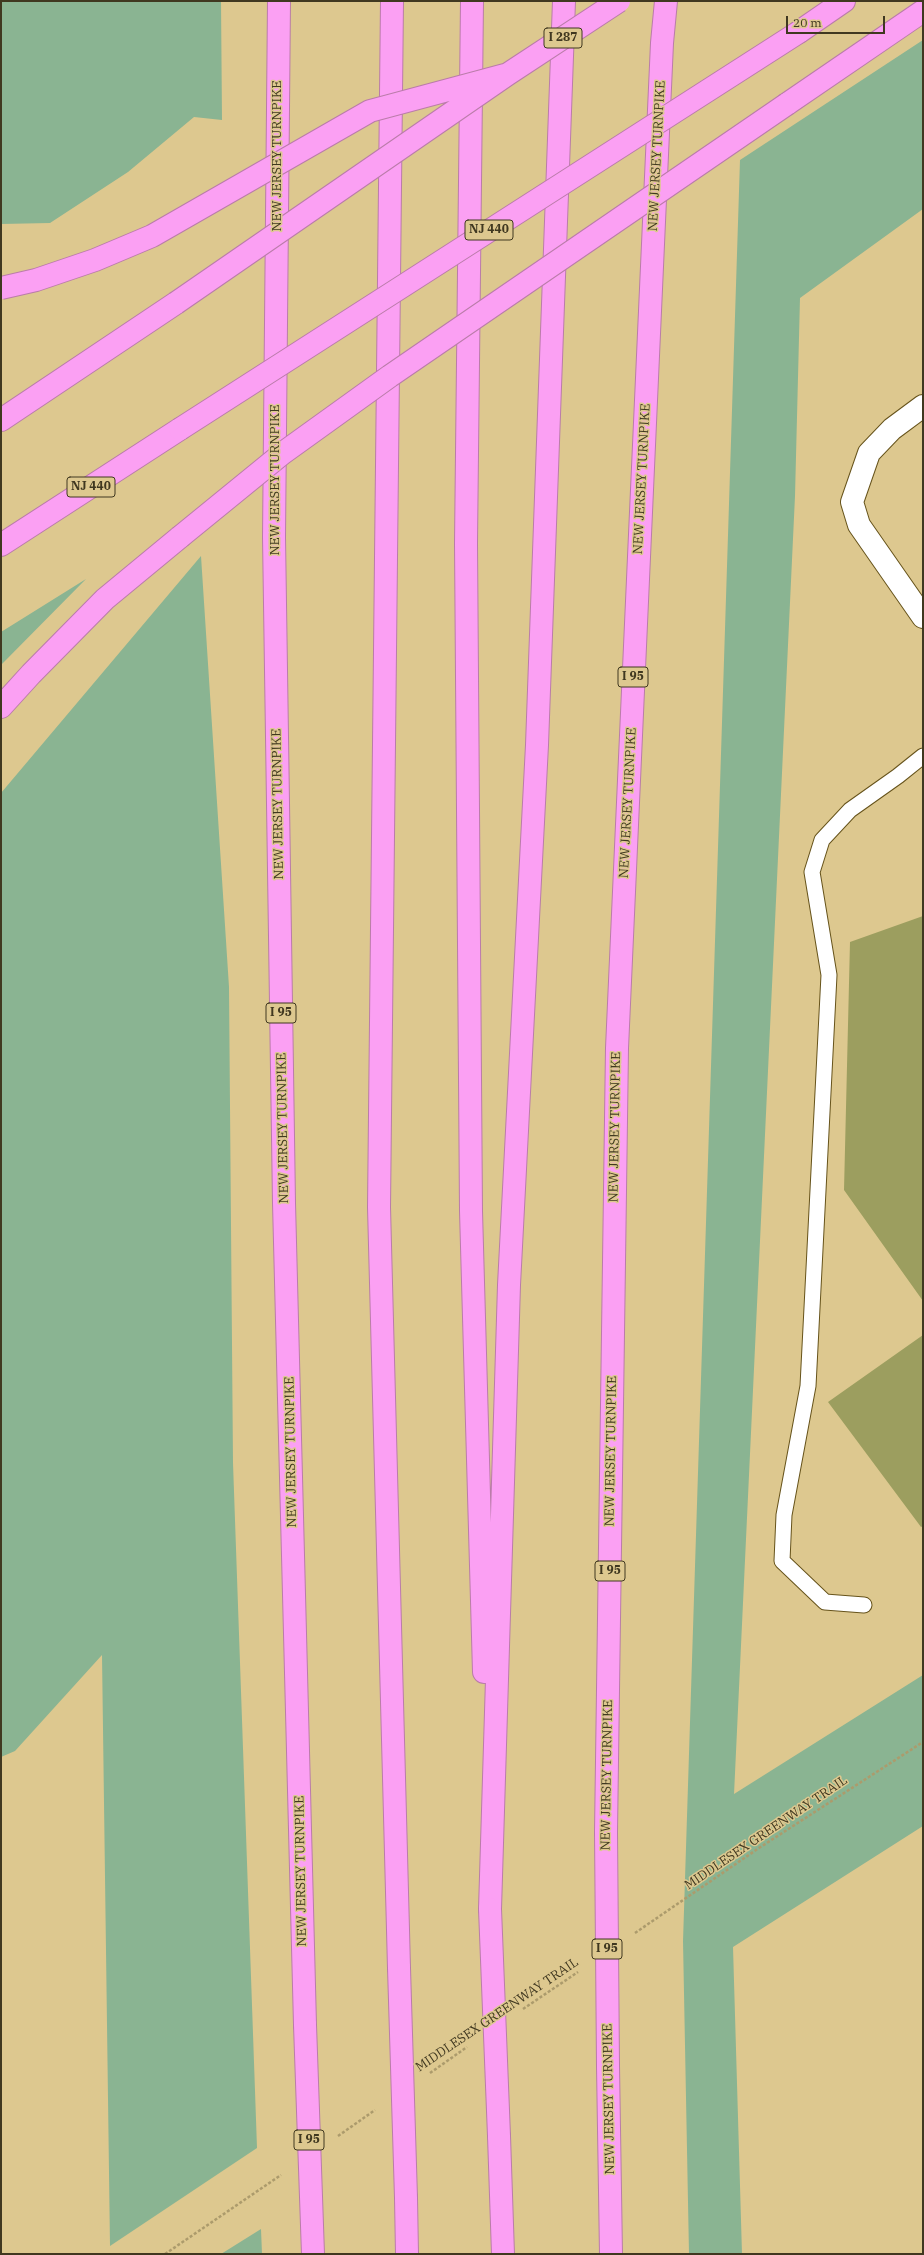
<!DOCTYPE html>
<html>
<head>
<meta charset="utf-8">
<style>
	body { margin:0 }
	#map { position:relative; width:924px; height:2255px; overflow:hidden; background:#ddc88f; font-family:"IBM Plex Serif",serif }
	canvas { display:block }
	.frame { position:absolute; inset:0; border:2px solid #403820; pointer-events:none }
	.scale { position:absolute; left:786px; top:16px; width:99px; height:18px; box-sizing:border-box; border:2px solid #403820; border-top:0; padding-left:5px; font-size:12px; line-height:14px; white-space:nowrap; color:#403820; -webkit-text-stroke:3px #ddc88f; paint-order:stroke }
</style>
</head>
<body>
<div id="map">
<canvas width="924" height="2255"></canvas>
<div class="frame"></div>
<div class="scale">20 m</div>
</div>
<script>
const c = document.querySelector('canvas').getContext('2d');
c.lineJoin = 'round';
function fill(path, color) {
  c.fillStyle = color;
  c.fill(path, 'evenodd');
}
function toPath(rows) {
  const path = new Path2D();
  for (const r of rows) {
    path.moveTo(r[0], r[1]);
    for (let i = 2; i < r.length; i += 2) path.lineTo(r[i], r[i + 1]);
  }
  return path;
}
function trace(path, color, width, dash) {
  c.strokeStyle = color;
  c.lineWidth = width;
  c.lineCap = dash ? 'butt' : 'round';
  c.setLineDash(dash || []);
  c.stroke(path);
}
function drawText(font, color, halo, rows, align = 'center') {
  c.font = font + ' "IBM Plex Serif",serif';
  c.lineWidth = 3;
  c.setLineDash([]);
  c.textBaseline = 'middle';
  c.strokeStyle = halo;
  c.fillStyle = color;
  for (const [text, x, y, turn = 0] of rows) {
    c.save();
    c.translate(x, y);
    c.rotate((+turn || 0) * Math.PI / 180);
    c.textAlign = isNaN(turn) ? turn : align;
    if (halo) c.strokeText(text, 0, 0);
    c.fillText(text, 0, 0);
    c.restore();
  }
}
fill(toPath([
	[1,1,221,1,222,120,194,117,128,172,50,223,1,224],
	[923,40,923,209,800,298,795,496,734,1794,923,1675,923,1826,733,1947,742,2254,689,2254,683,1941,740,160],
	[201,556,229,987,233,1463,257,2148,110,2246,102,1655,15,1751,1,1757,1,793],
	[86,579,1,665,1,632],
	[261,2229,262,2254,221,2254]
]), '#8ab492');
fill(toPath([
	[923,916,923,1301,844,1190,850,942],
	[923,1335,923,1526,921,1527,828,1402]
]), '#9c9e5f');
const service = toPath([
	[864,1605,825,1602,782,1561,784,1515,808,1386,829,975,812,872,822,840,850,810,898,776,923,756]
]);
const minor = toPath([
	[923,406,892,429,869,453,852,502,859,525,923,617]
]);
const motorway = toPath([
	[279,1,274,537,284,1203,305,2025],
	[392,1,379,1207,399,1968],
	[472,1,466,543,471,1211,484,1672],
	[799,32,844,1],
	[787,104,923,11],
	[1,420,176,303],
	[1,545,180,429],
	[1,707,31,674,105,599,180,537],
	[606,1832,617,1048,662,43,666,1],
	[490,1909,509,1285,537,745,564,1],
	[608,2066,611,2254],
	[499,2136,503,2254],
	[406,2198,407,2254]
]);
trace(service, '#66531b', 17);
trace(minor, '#66531b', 24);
trace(motorway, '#ba7ca9', 24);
trace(toPath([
	[635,1933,759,1848,923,1742],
	[523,2009,578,1972],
	[430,2073,467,2047],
	[338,2136,375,2110],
	[165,2254,281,2175]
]), '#ac9b6c', 2.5, [3, 2]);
trace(service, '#fff', 15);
trace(minor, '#fff', 22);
trace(motorway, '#fba0f3', 22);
const motorwayBridge = toPath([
	[1,288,36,280,95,260,152,236,370,111,508,74],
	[176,303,508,74,619,1],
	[180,429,799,32],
	[180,537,283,453,390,376,787,104],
	[606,1832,608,2066],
	[490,1909,499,2136],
	[399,1968,406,2198],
	[305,2025,313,2254]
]);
trace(motorwayBridge, '#ba7ca9', 24, []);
trace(motorwayBridge, '#fba0f3', 22);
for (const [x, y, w] of [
	[563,38,38],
	[489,230,48],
	[91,487,48],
	[633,677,30],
	[281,1013,30],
	[610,1571,30],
	[607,1949,30],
	[309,2140,30]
]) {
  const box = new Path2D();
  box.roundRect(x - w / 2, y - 10, w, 20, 3);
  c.fillStyle = '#ddc88f';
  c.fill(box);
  trace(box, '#403820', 1);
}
drawText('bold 12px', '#403820', null, [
	["I 287",563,38],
	["NJ 440",489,230],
	["NJ 440",91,487],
	["I 95",633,677],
	["I 95",281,1013],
	["I 95",610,1571],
	["I 95",607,1949],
	["I 95",309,2140]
]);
drawText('13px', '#403820', '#ddc88f', [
	["NEW JERSEY TURNPIKE",277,156,-90],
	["NEW JERSEY TURNPIKE",657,156,-87],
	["NEW JERSEY TURNPIKE",642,479,-87],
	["NEW JERSEY TURNPIKE",275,480,-90],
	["NEW JERSEY TURNPIKE",628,803,-87],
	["NEW JERSEY TURNPIKE",278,804,-91],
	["NEW JERSEY TURNPIKE",615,1127,-89],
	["NEW JERSEY TURNPIKE",283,1128,-91],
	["NEW JERSEY TURNPIKE",611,1451,-89],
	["NEW JERSEY TURNPIKE",291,1452,-91],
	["NEW JERSEY TURNPIKE",607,1775,-89],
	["MIDDLESEX GREENWAY TRAIL",766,1833,-34],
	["NEW JERSEY TURNPIKE",301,1871,-91],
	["MIDDLESEX GREENWAY TRAIL",497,2015,-34],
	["NEW JERSEY TURNPIKE",609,2099,-91]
]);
</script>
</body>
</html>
